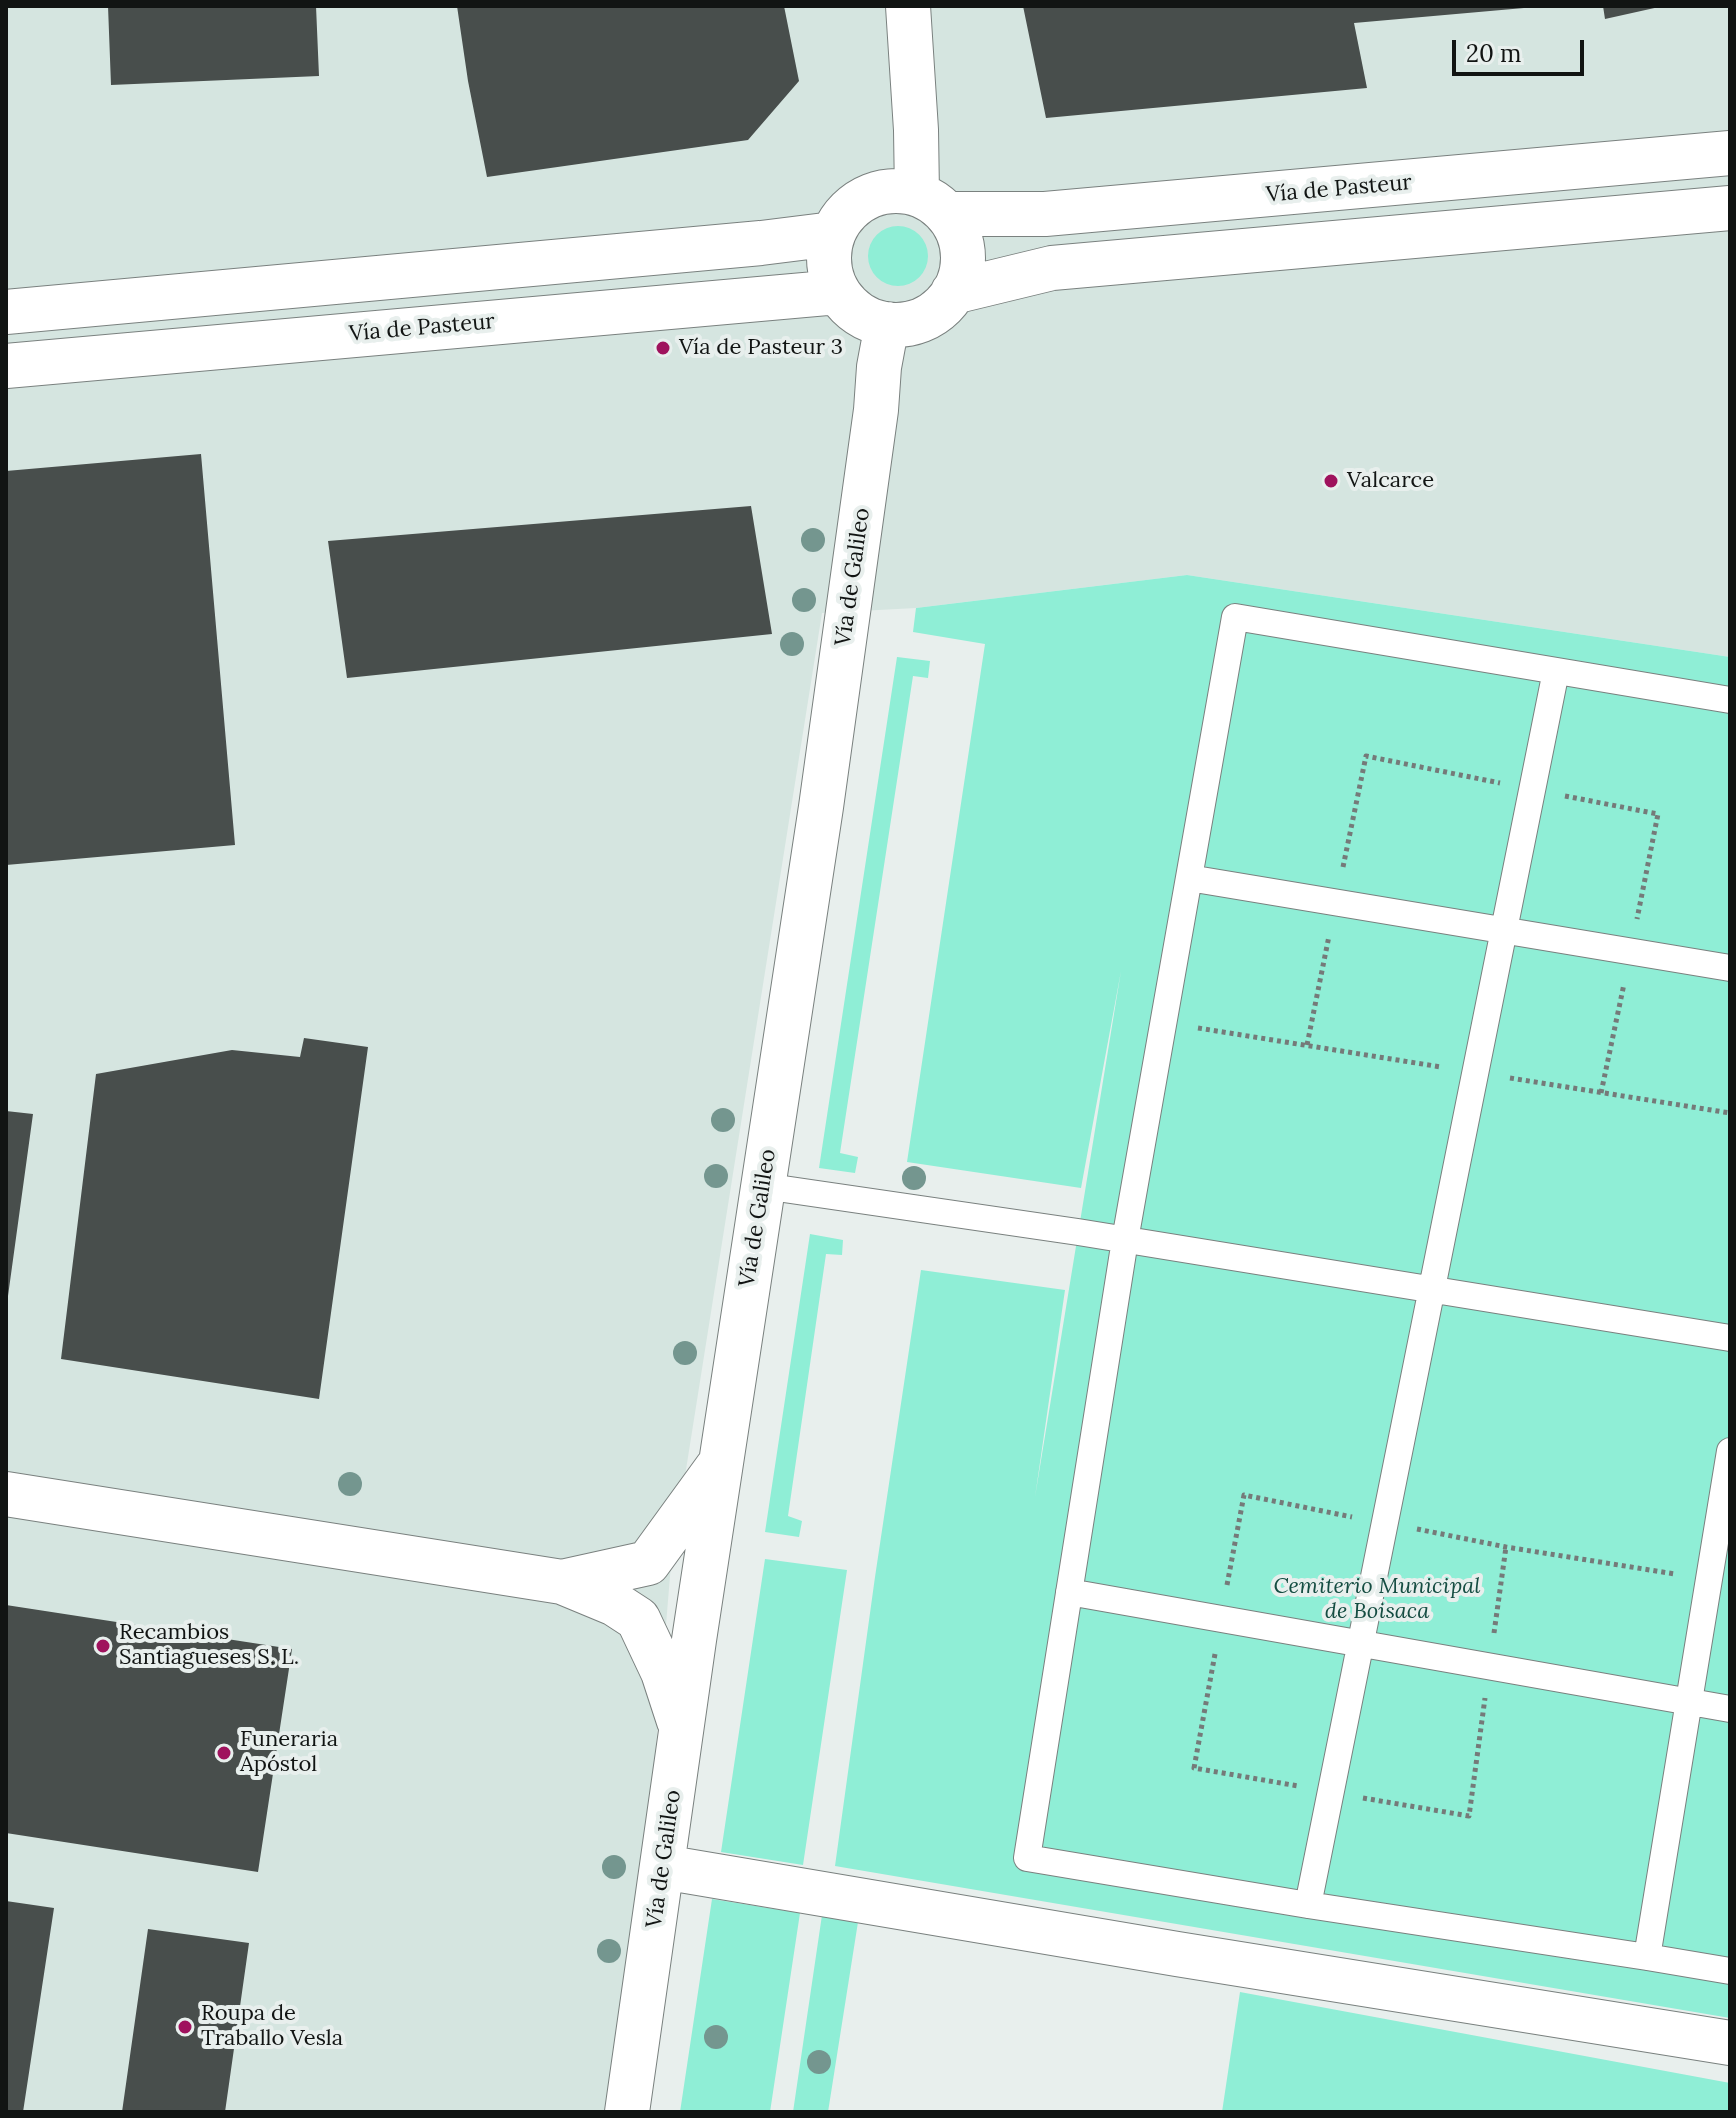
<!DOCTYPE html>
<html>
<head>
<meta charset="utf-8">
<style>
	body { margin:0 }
	#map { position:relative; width:1736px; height:2118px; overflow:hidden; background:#e8efed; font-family:Lora,serif }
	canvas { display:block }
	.frame { position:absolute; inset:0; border:8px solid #111413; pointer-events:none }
	.scale { position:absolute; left:1452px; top:40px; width:132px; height:36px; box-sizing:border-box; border:4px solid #111413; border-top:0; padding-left:10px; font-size:24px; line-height:28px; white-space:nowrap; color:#111413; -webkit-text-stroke:6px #e8efed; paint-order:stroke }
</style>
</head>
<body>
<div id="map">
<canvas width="1736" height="2118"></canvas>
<div class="frame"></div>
<div class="scale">20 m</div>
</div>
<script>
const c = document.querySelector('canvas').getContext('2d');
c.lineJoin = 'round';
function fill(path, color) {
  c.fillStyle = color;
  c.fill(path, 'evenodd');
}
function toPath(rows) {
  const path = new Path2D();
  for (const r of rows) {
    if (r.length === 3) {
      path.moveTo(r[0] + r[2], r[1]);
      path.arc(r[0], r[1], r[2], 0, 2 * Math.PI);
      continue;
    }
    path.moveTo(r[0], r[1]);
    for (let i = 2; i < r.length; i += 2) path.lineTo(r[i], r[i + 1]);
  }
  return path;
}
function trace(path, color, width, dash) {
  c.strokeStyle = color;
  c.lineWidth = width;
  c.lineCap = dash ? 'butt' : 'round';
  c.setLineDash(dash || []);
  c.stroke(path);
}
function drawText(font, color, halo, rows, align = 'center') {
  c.font = font + ' Lora,serif';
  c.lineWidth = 8;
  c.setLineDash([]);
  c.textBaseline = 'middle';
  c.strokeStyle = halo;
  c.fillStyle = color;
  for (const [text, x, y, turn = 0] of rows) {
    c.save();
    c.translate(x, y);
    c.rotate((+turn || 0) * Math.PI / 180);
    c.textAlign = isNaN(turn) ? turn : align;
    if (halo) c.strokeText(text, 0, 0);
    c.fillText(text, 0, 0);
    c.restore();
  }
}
fill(toPath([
	[6,6,1730,6,1730,657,1187,575,916,608,822,613,671,1564,626,2112,6,2112]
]), '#d5e5e0');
fill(toPath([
	[898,256,30],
	[1187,575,1730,657,1730,2018,835,1866,875,1577,921,1270,1065,1290,1035,1497,1121,971,1081,1188,907,1162,985,644,913,632,916,608],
	[897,657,930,661,928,678,913,676,840,1153,858,1157,855,1173,819,1168],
	[810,1234,843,1240,842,1255,826,1254,788,1516,802,1521,799,1537,765,1532],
	[765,1559,847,1570,803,1865,721,1852],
	[712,1899,800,1913,770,2112,680,2112],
	[822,1915,858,1922,828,2112,793,2112],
	[1240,1992,1730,2083,1730,2112,1222,2112]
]), '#8feed6');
fill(toPath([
	[108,6,316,6,319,76,111,85],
	[457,6,784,6,799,81,748,140,487,177,468,81],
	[1023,6,1524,6,1524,8,1354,23,1367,88,1046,118],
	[1603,6,1659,6,1659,7,1605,19],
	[201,454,235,845,6,865,6,471],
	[751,506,772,634,347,678,328,541],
	[304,1038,368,1047,319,1399,61,1359,96,1074,232,1050,300,1057],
	[6,1111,33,1114,8,1296,6,1296],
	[6,1605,292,1649,258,1872,6,1833],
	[6,1901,54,1908,23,2112,6,2112],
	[148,1929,249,1943,225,2112,122,2112]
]), '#484e4c');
const service = toPath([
	[1730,700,1235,617,1125,1240,1027,1858,1308,1905,1647,1957,1730,1971],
	[1189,878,1730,968],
	[763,1186,1078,1232,1730,1338],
	[1069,1592,1730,1709],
	[1308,1905,1556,671],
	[1647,1957,1730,1451]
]);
const minor = toPath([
	[908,6,916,130,917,194],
	[896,258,67],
	[947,214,1045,214,1730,153],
	[953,292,1052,268,1730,208],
	[6,312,761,243,833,234],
	[6,366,838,292],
	[6,1494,562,1582,615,1604,638,1619,663,1672,679,1721],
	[562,1582,648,1563,717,1468],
	[663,1867,1177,1954,1730,2043],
	[627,2112,694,1640,821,807,876,410,879,367,887,324]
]);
trace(service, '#7a817f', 28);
trace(minor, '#7a817f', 46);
trace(toPath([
	[1565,796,1658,814,1637,919],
	[1343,867,1366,756,1500,783],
	[1198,1028,1441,1067],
	[1307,1045,1329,936],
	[1510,1078,1730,1113],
	[1601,1093,1624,984],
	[1417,1529,1506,1547,1675,1574],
	[1227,1585,1244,1495,1352,1517],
	[1494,1633,1506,1547],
	[1215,1654,1194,1768,1298,1786],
	[1363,1798,1469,1816,1485,1698]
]), '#757a79', 5, [4, 4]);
trace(service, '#fff', 26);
trace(minor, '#fff', 44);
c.fillStyle = '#74968f';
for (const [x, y] of [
	[813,540],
	[804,600],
	[792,644],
	[723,1120],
	[716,1176],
	[914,1178],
	[685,1353],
	[350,1484],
	[614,1867],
	[609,1951],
	[716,2037],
	[819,2062]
]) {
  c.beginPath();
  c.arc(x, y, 12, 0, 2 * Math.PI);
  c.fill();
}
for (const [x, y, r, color] of [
	[663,348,8,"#9f125d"],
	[1331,481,8,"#9f125d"],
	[103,1646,8,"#9f125d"],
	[224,1753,8,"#9f125d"],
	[185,2027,8,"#9f125d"]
]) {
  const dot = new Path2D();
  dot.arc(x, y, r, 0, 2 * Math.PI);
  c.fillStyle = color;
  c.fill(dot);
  trace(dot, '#e8efed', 3);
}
drawText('22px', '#111413', '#e8efed', [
	["Vía de Pasteur",1339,189,-5],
	["Vía de Pasteur",422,328,-5],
	["Vía de Galileo",853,577,-82],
	["Vía de Galileo",758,1218,-81],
	["Vía de Galileo",664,1859,-82]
]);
drawText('22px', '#111413', '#e8efed', [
	["Vía de Pasteur 3",679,348],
	["Valcarce",1347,481],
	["Recambios",119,1633],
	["Santiagueses S. L.",119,1658],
	["Funeraria",240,1740],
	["Apóstol",240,1765],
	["Roupa de",201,2014],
	["Traballo Vesla",201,2039]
], 'left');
drawText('italic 22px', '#154d42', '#e8efed', [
	["Cemiterio Municipal",1377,1587],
	["de Boisaca",1377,1612]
]);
</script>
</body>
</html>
